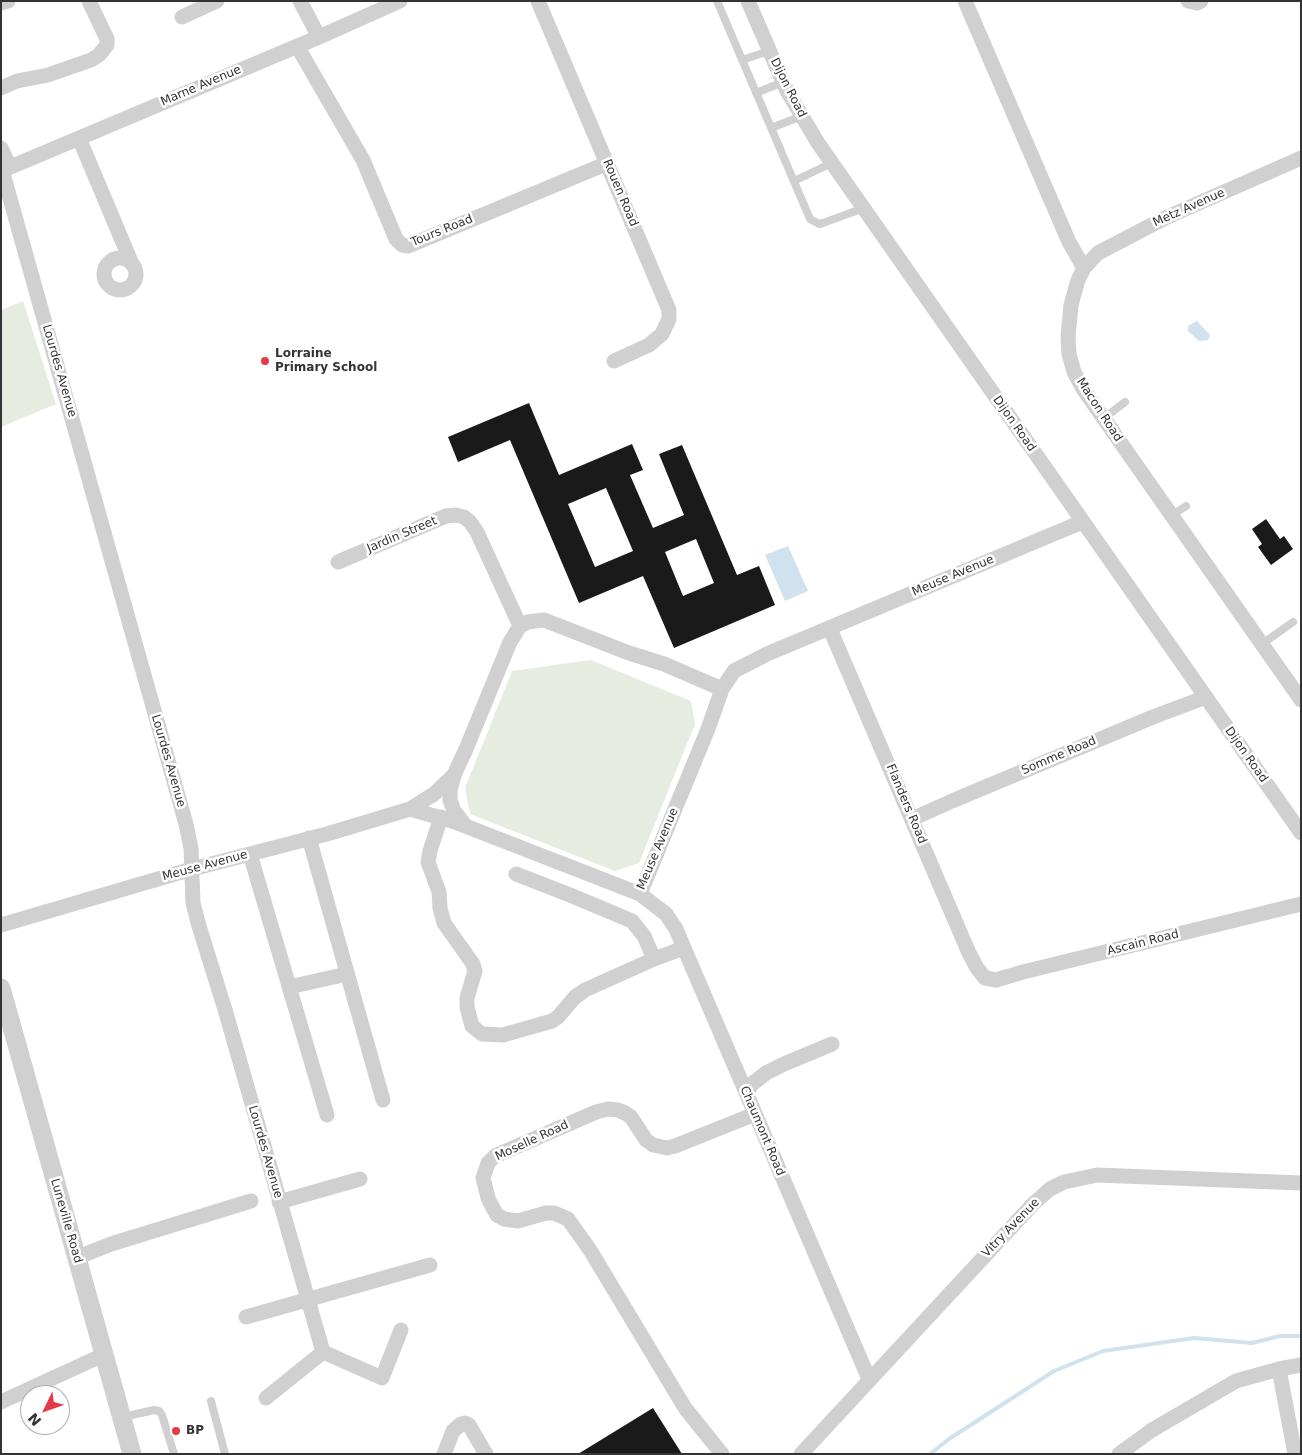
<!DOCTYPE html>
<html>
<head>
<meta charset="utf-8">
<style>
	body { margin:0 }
	#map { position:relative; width:1302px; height:1455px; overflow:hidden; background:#fff; font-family:"DejaVu Sans",sans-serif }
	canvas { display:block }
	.frame { position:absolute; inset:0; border:2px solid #333; pointer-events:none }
	.north { position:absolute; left:20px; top:1385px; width:50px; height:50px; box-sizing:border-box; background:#fff; border:1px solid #adadad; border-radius:50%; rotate:228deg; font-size:14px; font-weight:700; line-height:20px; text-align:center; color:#333 }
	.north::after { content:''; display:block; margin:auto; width:18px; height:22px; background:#e63946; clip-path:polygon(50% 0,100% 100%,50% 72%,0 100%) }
</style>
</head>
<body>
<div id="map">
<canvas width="1302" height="1455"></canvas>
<div class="frame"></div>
<div class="north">N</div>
</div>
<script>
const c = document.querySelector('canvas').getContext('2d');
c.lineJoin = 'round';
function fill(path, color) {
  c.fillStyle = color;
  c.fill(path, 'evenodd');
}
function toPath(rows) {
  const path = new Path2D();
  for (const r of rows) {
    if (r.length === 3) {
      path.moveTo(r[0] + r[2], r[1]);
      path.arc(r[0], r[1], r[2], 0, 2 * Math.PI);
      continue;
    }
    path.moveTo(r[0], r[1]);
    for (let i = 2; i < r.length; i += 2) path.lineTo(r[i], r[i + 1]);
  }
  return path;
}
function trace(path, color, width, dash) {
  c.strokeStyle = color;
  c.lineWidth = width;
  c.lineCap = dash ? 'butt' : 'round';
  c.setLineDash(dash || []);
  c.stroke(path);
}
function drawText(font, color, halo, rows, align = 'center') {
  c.font = font + ' "DejaVu Sans",sans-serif';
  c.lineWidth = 5;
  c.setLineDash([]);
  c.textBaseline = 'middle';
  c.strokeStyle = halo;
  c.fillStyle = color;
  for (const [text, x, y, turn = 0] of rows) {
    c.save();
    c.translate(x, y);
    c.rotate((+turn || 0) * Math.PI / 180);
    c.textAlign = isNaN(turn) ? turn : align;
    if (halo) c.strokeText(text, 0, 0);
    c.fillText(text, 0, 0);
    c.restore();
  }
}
fill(toPath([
	[23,301,56,404,1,427,1,310],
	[591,660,691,701,695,724,639,863,615,871,470,814,465,788,512,671]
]), '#e6ecdf');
fill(toPath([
	[1197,321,1210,335,1208,340,1199,341,1188,331,1188,326],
	[788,546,808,591,785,601,765,555]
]), '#cfe2ee');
trace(toPath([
	[930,1454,949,1439,1054,1371,1103,1351,1194,1338,1252,1343,1280,1336,1301,1336]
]), '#cfe2ee', 4);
fill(toPath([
	[529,403,559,475,632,444,643,470,630,475,653,528,684,515,659,454,682,445,737,575,759,566,775,605,674,648,643,576,579,603,510,440,458,462,448,437],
	[606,488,633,551,595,567,568,504],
	[696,539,714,583,683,596,665,552],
	[1266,519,1280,539,1284,536,1293,549,1271,565,1258,547,1262,544,1252,529],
	[653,1408,682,1454,578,1454]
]), '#1a1a1a');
trace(toPath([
	[717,1,810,219,819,224,823,223,864,208],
	[742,60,769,51],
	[756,93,783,82],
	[771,128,802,116],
	[794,181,832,163],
	[1103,419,1125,402],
	[1171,516,1186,506],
	[1262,644,1293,622],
	[211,1401,225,1454],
	[123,1417,154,1410,159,1411,162,1415,174,1454]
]), '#d0d0d0', 8);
trace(toPath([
	[300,1,319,37],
	[538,1,669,310,669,319,662,334,649,345,614,361],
	[748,1,787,91,818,143,1301,833],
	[965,1,1069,242,1084,268],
	[1188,1,1197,3,1201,1],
	[1,3,8,1],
	[182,17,217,1],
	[297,46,363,160,396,239,402,245,408,246,608,163],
	[1,88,17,81,48,75,91,60,99,55,107,45,107,39,89,1],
	[79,138,132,264],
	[1,148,10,167],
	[1301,158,1165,218,1098,253,1084,268,1078,280,1071,305,1068,336,1069,354,1074,372,1083,389,1301,700],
	[2,170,186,824,191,848,193,903,199,926,226,1013,323,1352],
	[1,171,319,37,400,1],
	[120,274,16],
	[338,562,446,516,456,515,464,517,470,522,477,532,520,626],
	[830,629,969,953,977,968,985,978,996,980,1023,972,1301,904],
	[454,776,450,790,450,800,454,811,465,825],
	[410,809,455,822,640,894,666,914,676,929,684,948,869,1379],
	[441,817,430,851,428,862,439,892,440,908,444,923,473,964,475,971,467,998,467,1007,472,1026,482,1034,503,1035,552,1021,558,1017,575,997,585,990,654,959,684,948],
	[912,819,952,801,1153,717,1206,697],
	[309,838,383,1100],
	[250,854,327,1115],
	[516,874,570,895,632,921,644,936,654,959],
	[640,894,708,729,722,689,734,671,767,654,1082,522],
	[1,925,192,869,327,834,410,809,421,802,434,794,454,775,466,749,510,642,520,626,528,622,544,620,629,653,664,664,722,689],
	[289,987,347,974],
	[746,1093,752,1084,766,1073,784,1064,832,1044],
	[279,1202,360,1179],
	[76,1258,111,1244,251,1201],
	[246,1317,430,1265],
	[1279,1369,1295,1454],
	[266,1398,323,1352,382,1378,401,1330],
	[1,1402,103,1355],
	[444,1454,453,1431,461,1424,465,1423,469,1425,486,1454],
	[722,1454,685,1408,590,1250,568,1219,554,1213,546,1213,518,1221,504,1219,497,1215,493,1208,488,1198,483,1178,488,1163,495,1156,596,1112,608,1109,618,1110,625,1113,631,1117,646,1140,653,1145,667,1148,675,1146,755,1114],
	[801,1454,1033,1204,1050,1189,1064,1182,1097,1175,1301,1183],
	[1119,1454,1152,1430,1236,1381,1279,1369,1301,1365]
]), '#d0d0d0', 15);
trace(toPath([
	[1,988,132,1454]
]), '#d0d0d0', 19);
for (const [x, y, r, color] of [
	[265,361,5,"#e63946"],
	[176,1431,5,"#e63946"]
]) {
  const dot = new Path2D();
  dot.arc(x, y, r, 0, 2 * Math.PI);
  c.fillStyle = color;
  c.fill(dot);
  trace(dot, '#fff', 2);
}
drawText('12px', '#333', '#fff', [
	["Marne Avenue",201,86,-23],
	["Dijon Road",788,88,63],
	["Rouen Road",620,193,67],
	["Metz Avenue",1189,208,-24],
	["Tours Road",442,231,-22],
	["Lourdes Avenue",59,371,74],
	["Macon Road",1099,410,57],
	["Dijon Road",1014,424,55],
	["Jardin Street",402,535,-23],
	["Meuse Avenue",953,576,-23],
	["Dijon Road",1246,755,55],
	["Somme Road",1059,756,-23],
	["Lourdes Avenue",168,761,74],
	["Flanders Road",906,804,67],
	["Meuse Avenue",658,849,-67],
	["Meuse Avenue",205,866,-15],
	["Ascain Road",1143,943,-14],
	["Chaumont Road",762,1131,67],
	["Moselle Road",532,1141,-25],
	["Lourdes Avenue",265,1152,74],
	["Luneville Road",66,1221,74],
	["Vitry Avenue",1011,1228,-46]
]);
drawText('bold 12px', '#333', '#fff', [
	["Lorraine",275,354],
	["Primary School",275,368],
	["BP",186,1431]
], 'left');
</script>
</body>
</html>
